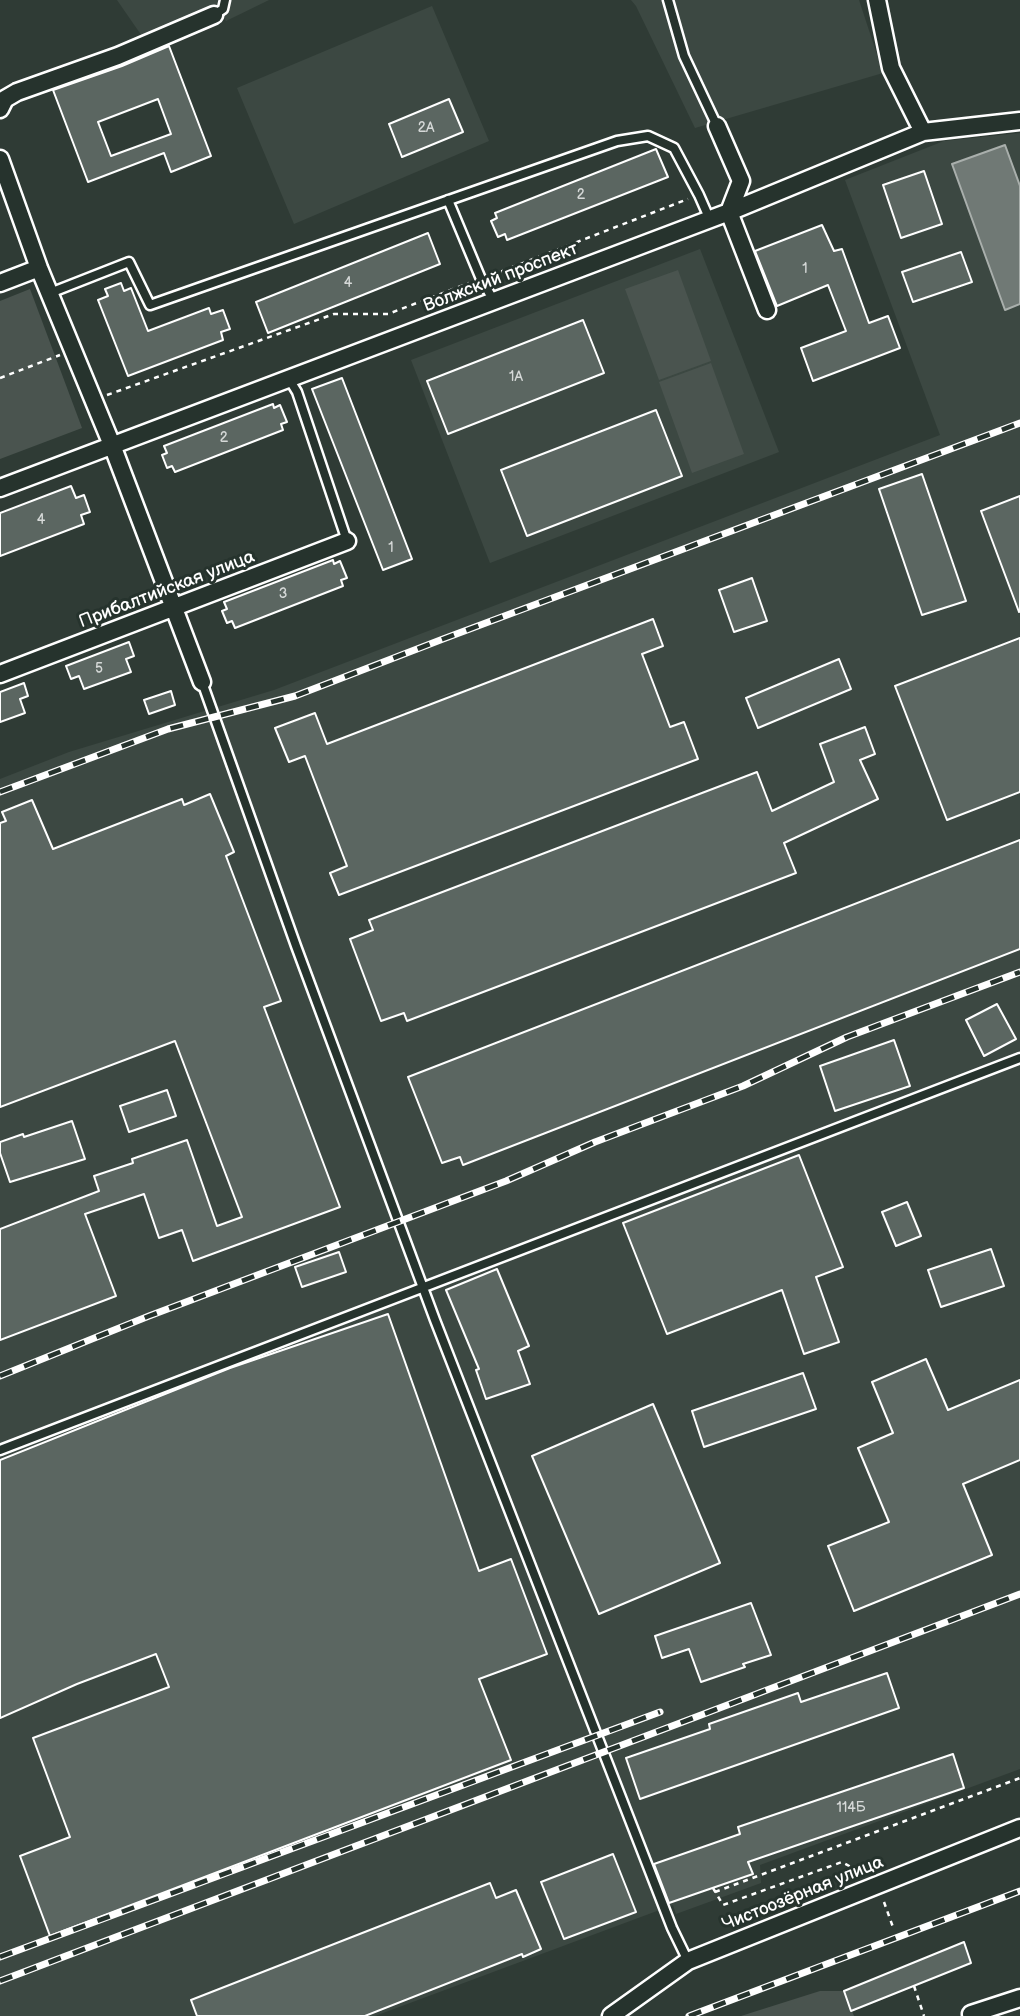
<!DOCTYPE html>
<html>
<head>
<meta charset="utf-8">
<style>
	body { margin:0 }
	canvas { display:block; background:#2f3b35 }
</style>
</head>
<body>
<canvas width="1020" height="2016"></canvas>
<script>
const c = document.querySelector('canvas').getContext('2d');
c.lineJoin = 'round';
function fill(path, color) {
  c.fillStyle = color;
  c.fill(path, 'evenodd');
}
function toPath(rows) {
  const path = new Path2D();
  for (const r of rows) {
    path.moveTo(r[0], r[1]);
    for (let i = 2; i < r.length; i += 2) path.lineTo(r[i], r[i + 1]);
  }
  return path;
}
function trace(path, color, width, dash) {
  c.strokeStyle = color;
  c.lineWidth = width;
  c.lineCap = dash ? 'butt' : 'round';
  c.setLineDash(dash || []);
  c.stroke(path);
}
function drawText(font, color, halo, rows, align = 'center') {
  c.font = font + ' "Balsamiq Sans",sans-serif';
  c.lineWidth = 6;
  c.setLineDash([]);
  c.textBaseline = 'middle';
  c.strokeStyle = halo;
  c.fillStyle = color;
  for (const [text, x, y, turn = 0] of rows) {
    c.save();
    c.translate(x, y);
    c.rotate((+turn || 0) * Math.PI / 180);
    c.textAlign = isNaN(turn) ? turn : align;
    if (halo) c.strokeText(text, 0, 0);
    c.fillText(text, 0, 0);
    c.restore();
  }
}
fill(toPath([
	[117,0,269,0,226,21,217,6,144,39],
	[631,0,859,0,883,73,695,128,636,6],
	[432,6,489,141,294,224,237,88],
	[1020,133,1020,1769,760,1865,761,1883,676,1914,673,1905,375,2016,0,2016,0,779,69,752,274,690,940,435,845,180,944,141],
	[700,249,779,452,490,563,411,360]
]), '#3c4842');
fill(toPath([
	[678,270,711,361,659,380,625,289],
	[30,289,82,428,0,459,0,301],
	[711,363,744,454,692,473,659,382],
	[820,1991,844,1991,854,2016,741,2016]
]), '#4a544f');
const water = toPath([
	[1005,145,1020,186,1020,304,1005,310,952,164,1005,145]
]);
fill(water, '#707975');
trace(water, '#a9afac', 2);
const building = toPath([
	[169,46,211,156,171,172,164,153,88,182,53,90,122,66,169,46],
	[158,99,171,134,111,156,98,122,158,99],
	[449,99,463,132,402,157,389,124,449,99],
	[656,149,668,177,507,240,505,234,498,237,491,221,497,218,495,213,656,149],
	[924,171,942,224,901,238,883,185,924,171],
	[822,225,834,251,842,249,869,323,888,316,900,348,813,381,801,348,846,331,828,285,777,306,755,251,822,225],
	[428,233,440,264,268,333,256,302,428,233],
	[961,252,972,282,913,302,902,272,961,252],
	[121,283,124,291,131,288,148,331,209,308,211,314,223,310,230,329,221,332,223,340,128,376,98,300,108,296,105,289,121,283],
	[583,320,604,373,448,434,427,381,583,320],
	[342,378,412,559,383,570,312,389,342,378],
	[273,404,274,408,280,405,287,422,281,424,283,430,175,472,172,466,167,468,162,455,167,453,164,446,273,404],
	[656,410,682,476,527,536,501,470,656,410],
	[922,474,966,601,922,615,879,489,922,474],
	[71,486,76,498,84,495,90,512,81,515,84,524,0,556,0,513,71,486],
	[1020,496,1020,611,1019,612,981,511,1020,496],
	[333,560,334,564,340,561,347,578,341,580,343,586,235,628,232,621,227,623,222,611,227,609,224,602,333,560],
	[752,578,767,621,734,632,719,590,752,578],
	[653,619,663,646,642,654,670,727,684,722,698,759,339,895,330,873,347,866,305,756,289,762,275,728,315,713,327,744,653,619],
	[1020,638,1020,792,947,820,895,686,1020,638],
	[129,642,134,656,126,659,131,672,84,689,79,676,71,679,66,666,129,642],
	[839,659,851,689,758,728,746,698,839,659],
	[24,683,28,696,20,699,25,713,0,722,0,692,24,683],
	[171,691,175,705,149,714,144,700,171,691],
	[865,727,875,754,860,760,878,799,784,843,796,873,407,1021,404,1013,381,1021,350,939,373,930,369,920,757,772,772,811,834,782,820,744,865,727],
	[210,794,234,852,226,856,281,1001,264,1007,340,1207,193,1261,182,1230,159,1238,144,1194,85,1214,116,1296,0,1340,0,1229,99,1191,94,1176,133,1163,132,1159,187,1140,217,1226,242,1217,175,1041,0,1107,0,823,6,821,2,812,32,800,53,849,182,799,184,805,210,794],
	[1020,840,1020,949,463,1165,460,1157,442,1163,408,1077,1020,840],
	[997,1004,1016,1039,984,1056,966,1020,997,1004],
	[894,1040,910,1086,835,1111,820,1066,894,1040],
	[167,1090,176,1116,129,1132,120,1106,167,1090],
	[72,1121,85,1159,10,1182,0,1153,0,1142,23,1134,24,1137,72,1121],
	[799,1155,843,1267,816,1277,839,1342,804,1354,782,1290,667,1334,623,1223,799,1155],
	[907,1202,921,1236,896,1246,882,1212,907,1202],
	[991,1249,1004,1286,941,1307,928,1270,991,1249],
	[339,1252,346,1272,302,1287,295,1267,339,1252],
	[497,1269,529,1346,518,1351,530,1384,486,1399,476,1370,479,1369,446,1290,497,1269],
	[388,1314,479,1571,511,1559,547,1654,479,1679,511,1760,50,1936,20,1856,70,1837,33,1738,169,1687,156,1654,77,1684,0,1718,0,1460,230,1368,388,1314],
	[926,1359,948,1410,1020,1380,1020,1460,963,1484,992,1555,854,1611,828,1546,889,1522,858,1448,893,1433,872,1382,926,1359],
	[803,1373,816,1409,704,1447,692,1411,803,1373],
	[653,1404,720,1563,599,1614,532,1456,653,1404],
	[751,1603,771,1655,743,1664,745,1667,701,1682,689,1649,662,1658,655,1636,751,1603],
	[887,1673,899,1708,640,1799,626,1758,710,1729,709,1724,798,1693,801,1702,887,1673],
	[953,1754,964,1788,748,1862,753,1874,669,1903,654,1864,740,1834,738,1827,953,1754],
	[613,1854,636,1912,564,1939,541,1882,613,1854],
	[490,1883,496,1898,516,1890,541,1949,523,1957,522,1954,365,2016,197,2016,191,2000,490,1883],
	[964,1942,971,1963,851,2011,844,1991,964,1942]
]);
fill(building, '#5b6661');
trace(building, '#fff', 2);
const lane = toPath([
	[668,0,684,56,717,126],
	[214,15,223,9,225,0],
	[448,200,481,279,494,301],
	[50,293,129,262,150,305,617,141,648,136,674,148,699,195,710,220],
	[289,379,297,392,347,541],
	[202,682,296,946,435,1320,672,1928,688,1961],
	[0,1450,1020,1058]
]);
const street = toPath([
	[877,0,891,68,923,132],
	[0,109,5,99,17,92,118,56,214,15],
	[717,126,741,181,729,212,767,310],
	[0,159,39,268,112,445,202,682],
	[0,283,39,268],
	[0,488,729,212,923,132,1020,121],
	[0,674,347,541],
	[971,2014,1020,1998],
	[611,2016,688,1961,1020,1828]
]);
trace(lane, '#fff', 13);
trace(street, '#fff', 21);
trace(toPath([
	[492,275,688,199],
	[0,378,60,355],
	[107,395,334,314,388,314,469,283],
	[713,1888,723,1905,842,1862,860,1872],
	[715,1892,1020,1778],
	[884,1902,894,1930],
	[914,1986,924,2016]
]), '#fff', 2.5, [5, 5]);
trace(lane, '#26332d', 8);
trace(street, '#26332d', 16);
const rail = toPath([
	[0,792,168,729,295,696,443,639,1020,423],
	[0,1376,149,1316,506,1181,595,1142,743,1086,847,1037,1020,972],
	[0,1957,660,1712],
	[0,1981,1020,1594],
	[689,2016,1020,1891]
]);
trace(rail, '#fff', 7);
trace(rail, '#26332d', 4.5, [13]);
drawText('14px', '#d6d9d8', null, [
	["2А",426,128],
	["2",581,195],
	["1",805,269],
	["4",348,283],
	["1А",516,377],
	["2",224,438],
	["4",41,520],
	["1",391,548],
	["3",283,594],
	["5",99,669],
	["114Б",851,1808]
]);
drawText('18px', '#fff', '#26332d', [
	["Волжский проспект",501,278,-21],
	["Прибалтийская улица",167,590,-21],
	["Чистоозёрная улица",803,1894,-22]
]);
</script>
</body>
</html>
